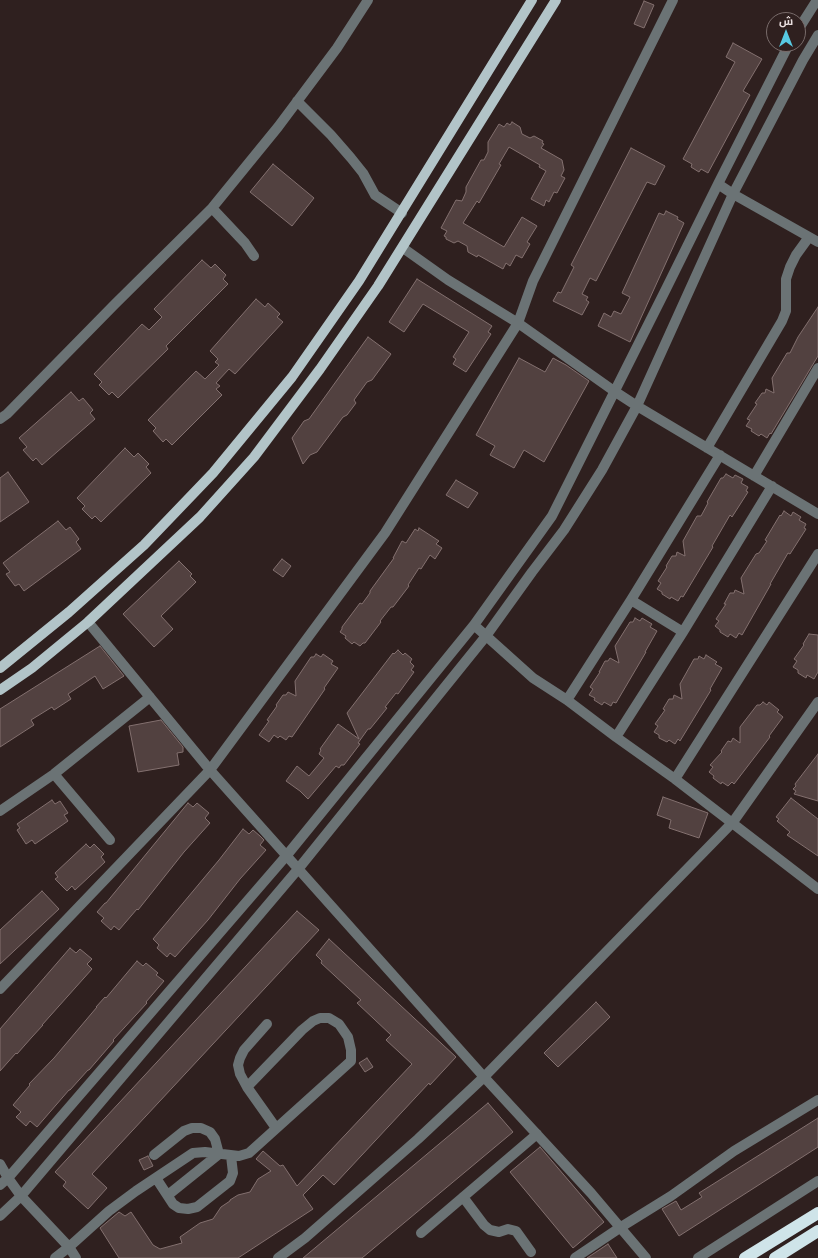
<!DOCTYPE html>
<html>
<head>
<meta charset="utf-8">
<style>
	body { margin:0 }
	#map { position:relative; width:818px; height:1258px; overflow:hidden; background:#2f201f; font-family:Quicksand,Cairo,sans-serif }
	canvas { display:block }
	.north { position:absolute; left:766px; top:12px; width:40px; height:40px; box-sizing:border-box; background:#2f201f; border:1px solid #796c6b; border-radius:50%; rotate:0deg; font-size:11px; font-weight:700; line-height:16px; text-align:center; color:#e9dede }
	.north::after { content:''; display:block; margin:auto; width:14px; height:18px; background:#57c9e2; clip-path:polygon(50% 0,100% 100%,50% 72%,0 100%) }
</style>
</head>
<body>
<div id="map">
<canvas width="818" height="1258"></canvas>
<div class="north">ش</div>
</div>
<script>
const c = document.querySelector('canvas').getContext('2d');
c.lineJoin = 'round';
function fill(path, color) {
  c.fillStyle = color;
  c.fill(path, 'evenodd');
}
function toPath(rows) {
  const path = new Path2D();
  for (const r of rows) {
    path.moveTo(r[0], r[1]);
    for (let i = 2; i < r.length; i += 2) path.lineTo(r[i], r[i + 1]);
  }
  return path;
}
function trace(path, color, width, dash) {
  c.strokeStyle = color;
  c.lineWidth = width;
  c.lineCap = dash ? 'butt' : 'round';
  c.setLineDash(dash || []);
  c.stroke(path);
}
const building = toPath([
	[644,1,654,5,644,28,634,24,644,1],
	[733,43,762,59,743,91,750,95,708,173,701,169,699,172,691,167,692,164,683,159,735,62,726,57,733,43],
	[512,122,520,127,522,134,530,138,534,136,543,141,542,143,544,144,541,148,562,160,564,170,561,176,565,178,557,193,554,192,549,202,546,200,544,206,531,199,546,171,539,167,540,165,509,147,499,164,501,165,479,203,477,201,463,223,504,247,522,217,537,226,527,242,530,244,522,258,516,255,510,266,506,263,503,269,478,255,477,257,468,252,467,246,458,241,454,243,446,239,446,237,444,236,447,231,441,228,456,200,462,201,466,192,466,187,481,160,484,160,488,152,488,142,499,124,504,127,507,123,510,125,512,122],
	[631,148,665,166,655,185,647,182,596,281,590,278,582,294,588,297,586,300,589,302,582,315,553,301,558,292,561,293,574,267,571,265,631,148],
	[273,164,314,198,292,226,250,192,273,164],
	[666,211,678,217,677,219,684,223,630,342,598,326,604,313,611,317,614,311,621,314,630,297,622,293,659,213,664,215,666,211],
	[202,260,211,268,215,264,226,275,223,279,228,284,166,346,168,349,118,398,112,392,109,395,99,385,102,382,94,374,142,324,149,330,162,317,154,309,202,260],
	[417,279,492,326,488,332,491,334,466,372,453,364,456,359,453,357,469,332,423,304,404,332,389,322,417,279],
	[256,299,265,307,268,303,280,314,277,317,283,322,235,374,229,369,216,383,220,386,216,389,222,395,172,445,166,439,163,442,153,431,156,428,148,420,196,371,205,379,219,365,215,362,218,359,210,351,256,299],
	[818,307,818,356,771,434,770,433,767,438,761,434,759,436,751,431,752,429,746,426,750,420,747,419,757,404,755,403,762,393,765,393,766,389,774,393,772,378,787,353,790,353,798,337,818,307],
	[368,337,391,354,372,380,367,382,354,400,356,403,347,415,343,417,317,452,310,455,303,464,292,438,304,421,309,419,368,337],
	[519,358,545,372,553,358,566,365,589,381,544,462,524,450,514,468,490,455,495,446,476,435,519,358],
	[71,392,79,401,83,398,93,410,90,413,95,419,42,465,36,458,33,461,23,450,27,447,19,438,71,392],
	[125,448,134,457,138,453,149,464,146,467,151,473,101,522,95,516,92,519,82,509,85,506,77,498,125,448],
	[8,472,29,502,0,522,0,478,8,472],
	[726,474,733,478,735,475,743,479,741,483,748,487,746,491,748,492,732,517,730,515,712,546,713,547,683,597,681,596,678,601,671,597,670,599,662,594,662,592,657,589,661,583,658,581,667,567,666,566,672,556,676,556,677,552,685,556,683,541,697,516,701,516,708,503,707,502,721,478,723,478,726,474],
	[456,480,478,493,468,508,446,495,456,480],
	[784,511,791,516,793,512,801,517,799,520,806,524,804,528,806,529,790,554,788,553,770,584,771,584,742,635,739,633,736,638,730,634,728,637,720,632,720,630,715,626,719,621,716,619,726,604,724,604,730,593,734,593,735,590,744,594,741,578,756,554,759,553,767,541,765,540,780,515,781,516,784,511],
	[58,521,66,530,70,527,79,539,76,542,81,549,24,591,19,584,15,586,6,574,10,572,3,563,58,521],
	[419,528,439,541,436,544,442,548,435,559,430,555,421,569,419,568,408,585,409,586,393,607,391,607,380,621,381,622,365,643,363,643,360,646,354,642,352,644,345,638,346,636,340,632,342,629,342,627,360,603,362,604,370,593,370,591,394,558,393,558,402,541,406,543,415,529,418,531,419,528],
	[282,559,291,566,283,577,273,570,282,559],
	[179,561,192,574,190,576,196,582,161,616,173,629,154,647,123,614,179,561],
	[635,618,640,621,642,618,652,624,650,627,657,631,645,652,646,652,616,703,613,702,611,706,604,702,602,705,594,700,595,698,589,695,593,689,590,687,600,672,599,672,605,661,608,661,610,658,619,663,615,646,630,622,633,622,635,618],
	[809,634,818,635,818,672,814,679,807,675,806,678,798,673,798,670,793,667,797,661,794,659,804,645,803,644,809,634],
	[100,646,124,676,103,689,95,676,68,694,71,699,54,710,52,707,31,720,34,725,0,747,0,709,100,646],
	[398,650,403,655,405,653,412,659,410,662,414,666,411,670,414,672,398,694,396,693,385,707,387,708,370,729,368,729,358,743,360,744,344,765,341,765,339,768,336,766,308,799,300,791,286,781,297,766,309,776,324,758,319,754,321,750,320,749,338,724,359,739,347,713,393,653,394,654,398,650],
	[316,654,321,657,323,654,333,661,331,664,338,668,324,688,325,689,292,737,289,736,286,740,280,736,278,738,274,735,269,742,259,735,269,721,267,720,277,706,276,705,283,695,286,695,288,692,296,696,295,681,311,657,314,657,316,654],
	[706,655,717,662,715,664,722,668,710,689,711,690,680,741,678,739,675,744,669,740,667,742,659,738,659,735,654,732,658,726,655,724,665,710,663,709,669,699,673,699,674,695,682,699,680,684,694,659,698,659,699,656,704,659,706,655],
	[763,702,767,705,769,702,779,710,777,712,783,717,769,736,770,737,734,784,732,782,728,786,722,782,721,784,713,778,714,776,709,772,713,767,710,765,722,752,721,751,728,741,731,742,733,738,740,743,740,727,757,705,760,705,763,702],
	[161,720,183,747,183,752,177,753,179,765,138,772,129,726,161,720],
	[818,754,818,801,794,794,796,791,793,789,796,786,795,784,818,754],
	[663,797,708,813,699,838,669,828,671,820,657,815,663,797],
	[791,798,818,819,818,856,787,835,790,832,777,821,779,819,776,817,791,798],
	[52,800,55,804,60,801,68,813,64,815,68,821,35,844,32,840,26,844,17,830,20,828,17,824,52,800],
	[188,803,193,807,197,803,209,813,205,818,210,823,184,852,138,910,137,909,119,930,114,926,111,930,101,921,104,918,97,912,105,903,106,903,188,803],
	[243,829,249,834,253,830,260,836,264,840,260,845,266,850,240,879,208,920,175,957,170,953,167,957,157,948,159,945,153,939,219,860,243,829],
	[86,844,90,848,94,844,104,854,101,857,105,862,75,890,72,886,67,891,55,879,58,877,55,873,86,844],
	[42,891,59,909,0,964,0,930,42,891],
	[297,911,319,930,92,1174,107,1188,88,1209,63,1186,66,1182,55,1172,297,911],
	[329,939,456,1057,430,1085,429,1083,334,1185,323,1175,303,1195,313,1209,238,1258,119,1258,100,1228,119,1212,125,1216,131,1212,153,1245,160,1249,182,1243,180,1237,200,1223,213,1219,221,1207,230,1201,230,1200,238,1195,250,1192,258,1179,271,1171,256,1159,263,1151,280,1166,283,1165,297,1186,412,1064,386,1040,391,1035,357,1003,361,1000,321,963,322,961,316,955,329,939],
	[70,948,76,953,80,949,92,959,87,964,92,969,42,1025,43,1025,32,1037,17,1054,16,1053,0,1071,0,1029,70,948],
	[137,961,143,966,146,963,158,973,156,975,164,981,146,1002,147,1003,113,1040,114,1041,89,1070,88,1070,70,1090,69,1090,37,1127,30,1121,26,1126,16,1117,21,1112,13,1105,30,1085,29,1084,54,1058,97,1007,96,1007,105,997,106,998,137,961],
	[596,1002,610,1017,558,1067,544,1053,596,1002],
	[367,1058,373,1067,365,1072,359,1063,367,1058],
	[488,1103,513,1132,362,1258,303,1258,488,1103],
	[818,1118,818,1147,679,1236,662,1209,676,1201,681,1210,702,1197,699,1193,818,1118],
	[540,1147,604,1222,573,1248,510,1172,540,1147],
	[148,1156,153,1166,144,1170,139,1160,148,1156],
	[608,1244,617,1258,587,1258,608,1244]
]);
fill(building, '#524140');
trace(building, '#83706f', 1);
trace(toPath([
	[798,30,817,0],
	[297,101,331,135,351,158,363,173,375,195,402,213],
	[718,184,733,194,818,242],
	[212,208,245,243,254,256],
	[403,248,448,280,518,323,614,391,637,406,818,514],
	[0,419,7,414,115,304,212,208,278,127,337,48,368,0],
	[707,448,782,321,786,311,786,279,790,267,796,255,809,237],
	[754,476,818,368],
	[631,600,683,632],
	[88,622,210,770,484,1077,591,1193,646,1258],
	[474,625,533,678,567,700,616,737,675,779,818,889],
	[567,700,631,600,720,455],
	[616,737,683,632,772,486],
	[54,774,110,840],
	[675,779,818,554],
	[0,811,54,774,150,697],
	[0,989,210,770,385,533,518,323,533,281,673,0],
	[267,1024,244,1050,240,1058,238,1065,240,1074,247,1087,276,1128],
	[154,1155,184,1131,192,1128,201,1128,210,1132,215,1139,219,1154,168,1195],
	[0,1164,8,1178,21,1196,69,1247,76,1258],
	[156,1178,173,1204,179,1208,188,1209,197,1207,230,1181,233,1173,231,1156],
	[0,1185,8,1178,287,855,474,625,552,516,665,291,718,184,789,44],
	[463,1197,484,1225,490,1230,499,1232,508,1229,516,1231,531,1252],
	[0,1216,21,1196,299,868,486,636,532,572,564,530,602,470,637,406,733,194,803,60,818,35],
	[421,1233,537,1134],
	[55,1258,69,1247,109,1211,136,1191,193,1153,205,1152,239,1156,249,1153,351,1061,351,1050,348,1037,339,1024,329,1018,320,1018,313,1021,302,1030,247,1087],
	[278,1258,305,1238,418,1139,484,1077,733,822,818,702],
	[575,1258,621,1227,671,1196,734,1151,818,1100],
	[698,1258,818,1181]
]), '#6b7375', 10);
trace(toPath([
	[0,668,69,612,144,545,213,473,292,377,359,281,532,0],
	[0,690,32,668,88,622,200,517,254,457,320,369,378,286,556,0]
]), '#b2c4c8', 10);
trace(toPath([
	[745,1258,818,1213],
	[775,1258,818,1231]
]), '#cfe4e9', 12);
</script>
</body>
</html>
